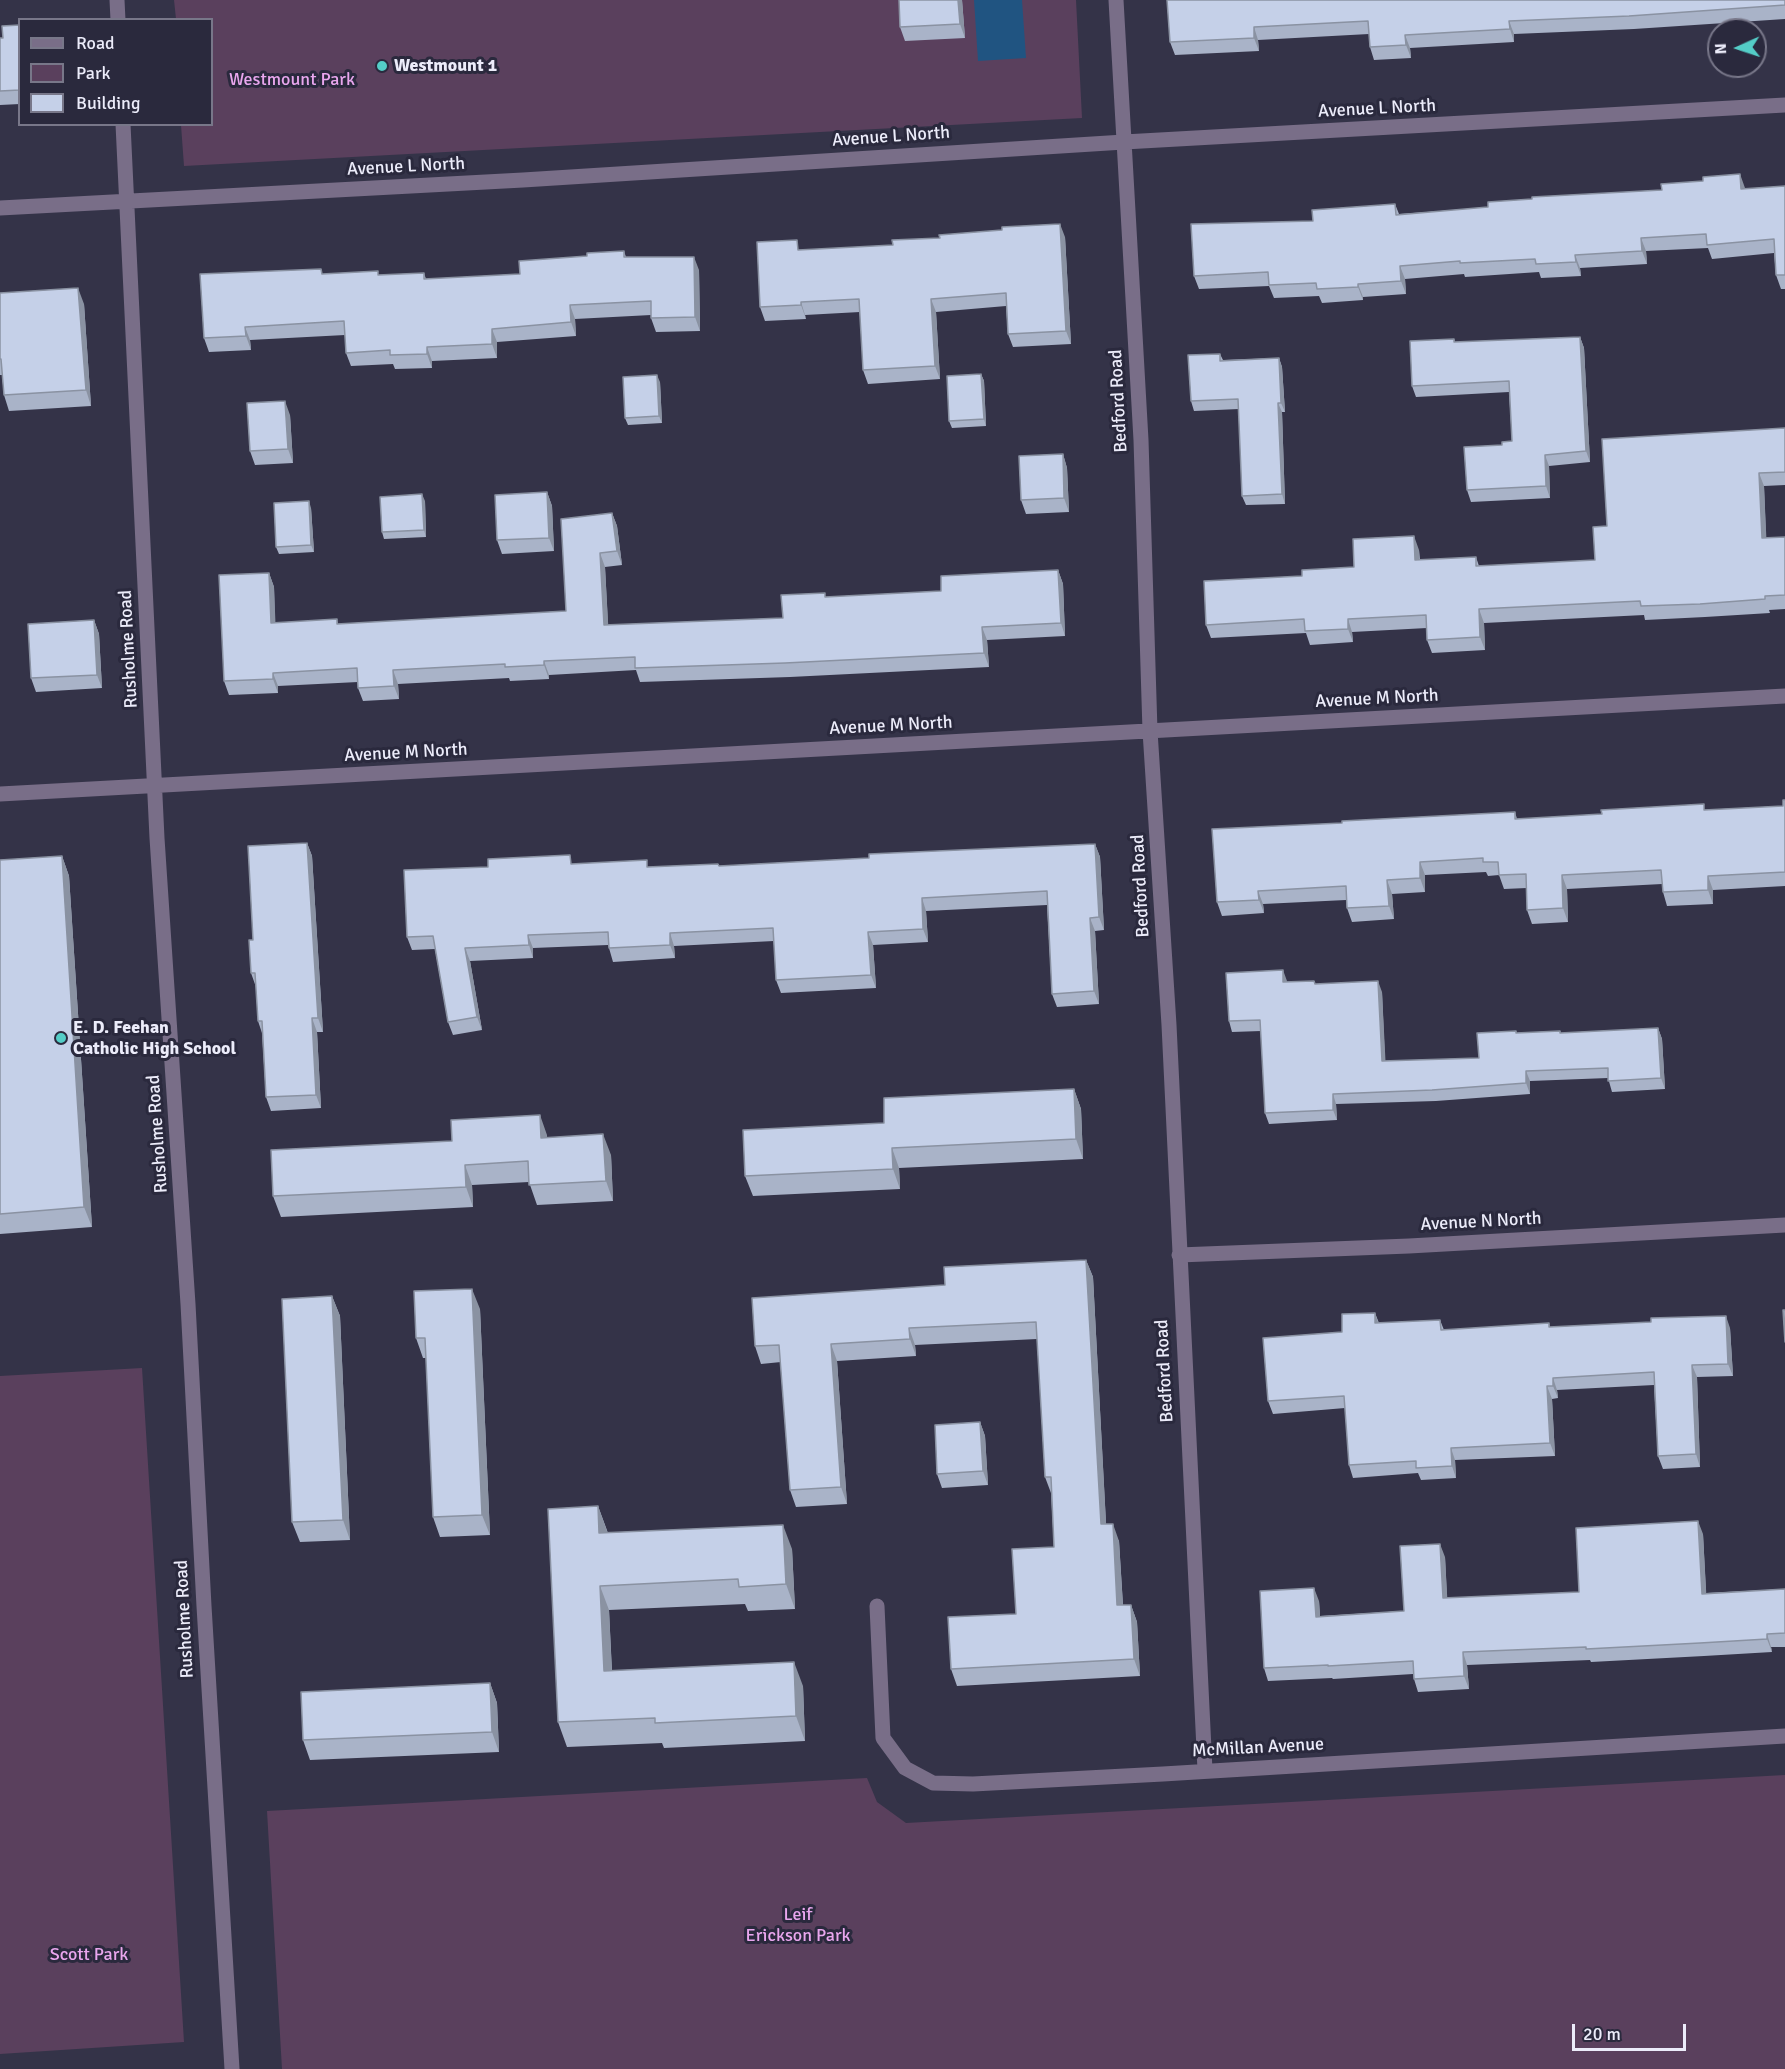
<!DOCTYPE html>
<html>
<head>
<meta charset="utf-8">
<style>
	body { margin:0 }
	#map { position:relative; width:1785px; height:2069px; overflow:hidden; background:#343348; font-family:Signika,sans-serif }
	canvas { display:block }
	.legend { position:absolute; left:18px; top:18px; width:195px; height:108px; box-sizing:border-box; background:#2a293d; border:2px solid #787789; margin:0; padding:8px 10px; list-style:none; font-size:18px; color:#ececfa }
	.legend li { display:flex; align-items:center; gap:12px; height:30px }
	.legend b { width:30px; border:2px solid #787789 }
	.north { position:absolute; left:1707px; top:18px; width:60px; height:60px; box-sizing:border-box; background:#2a293d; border:2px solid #787789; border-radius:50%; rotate:267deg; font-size:16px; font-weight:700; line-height:24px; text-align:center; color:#ececfa }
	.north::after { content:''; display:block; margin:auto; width:21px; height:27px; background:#54cdc7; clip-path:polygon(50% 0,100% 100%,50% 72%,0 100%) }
	.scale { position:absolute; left:1572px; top:2024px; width:114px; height:27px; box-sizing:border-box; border:3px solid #ececfa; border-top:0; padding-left:8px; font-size:18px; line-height:21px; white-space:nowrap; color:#ececfa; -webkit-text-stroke:4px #2a293d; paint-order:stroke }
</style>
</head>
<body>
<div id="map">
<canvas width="1785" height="2069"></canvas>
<ul class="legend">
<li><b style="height:8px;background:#796e88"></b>Road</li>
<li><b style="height:16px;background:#5a405d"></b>Park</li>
<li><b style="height:16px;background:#c5d0e8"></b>Building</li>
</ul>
<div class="north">N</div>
<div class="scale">20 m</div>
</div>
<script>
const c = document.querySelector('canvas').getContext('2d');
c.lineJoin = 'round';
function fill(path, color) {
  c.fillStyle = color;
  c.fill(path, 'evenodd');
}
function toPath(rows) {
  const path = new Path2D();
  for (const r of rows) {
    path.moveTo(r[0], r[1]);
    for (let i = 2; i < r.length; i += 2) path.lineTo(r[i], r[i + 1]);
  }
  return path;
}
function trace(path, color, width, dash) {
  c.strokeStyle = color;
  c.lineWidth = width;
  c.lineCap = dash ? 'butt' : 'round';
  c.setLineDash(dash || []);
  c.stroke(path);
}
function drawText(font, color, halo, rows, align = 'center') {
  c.font = font + ' Signika,sans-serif';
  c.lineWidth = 6;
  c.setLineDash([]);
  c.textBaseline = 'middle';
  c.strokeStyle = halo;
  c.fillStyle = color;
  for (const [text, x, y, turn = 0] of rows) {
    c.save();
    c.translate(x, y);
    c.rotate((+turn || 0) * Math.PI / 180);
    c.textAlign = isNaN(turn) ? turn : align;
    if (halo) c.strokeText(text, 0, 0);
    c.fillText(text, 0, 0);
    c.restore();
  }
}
fill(toPath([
	[174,0,1076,0,1082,118,184,166,181,125,212,124,212,20,176,19],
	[142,1368,184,2042,0,2054,0,1376],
	[1785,1775,1785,2069,282,2069,267,1811,867,1778,877,1802,906,1823]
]), '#5a405d');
fill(toPath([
	[974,0,1022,0,1026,58,978,61]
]), '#205481');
trace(toPath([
	[117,0,118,20],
	[1116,0,1141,440,1150,731,1169,1025,1205,1770],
	[123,124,157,838,188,1304,204,1606,232,2069],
	[0,208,523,180,1124,142,1785,105],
	[0,794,1785,696],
	[1179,1255,1409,1246,1785,1225],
	[877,1606,883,1738,905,1768,933,1783,973,1784,1163,1774,1785,1736]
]), '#796e88', 15);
fill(toPath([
	[962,0,965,38,905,41,900,27],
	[1167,0,1785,0,1785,19,1634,29,1514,34,1514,42,1410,48,1411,58,1374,60,1370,47,1369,34,1258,40,1259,51,1175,55,1170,42],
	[20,25,20,104,0,105,0,38,3,38],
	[1785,186,1785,289,1781,289,1776,275,1774,253,1712,259,1708,248,1646,251,1647,264,1580,268,1581,276,1541,278,1539,272,1465,277,1464,274,1405,279,1406,294,1363,297,1363,300,1322,303,1319,296,1274,298,1269,286,1199,289,1194,276,1313,221,1395,204,1399,214],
	[1065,237,1071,344,1013,347,1008,334,1006,306,936,312,940,379,868,384,863,370,860,312,805,315,806,319,765,321,760,307,801,250],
	[624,251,626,257,699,270,700,331,656,332,651,318,651,315,575,319,576,336,497,342,497,358,432,361,432,368,395,369,393,364,351,366,346,353,345,335,250,340,251,350,209,352,204,338,323,274,379,275,424,273,426,279,520,274,587,256],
	[0,293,84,304,91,406,9,411,4,395,2,375,0,375],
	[1580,337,1584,348,1590,462,1549,466,1550,498,1471,502,1467,490,1502,445,1512,441,1509,392,1416,397,1412,386,1454,339,1455,342],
	[1220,354,1223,360,1279,358,1282,367,1285,412,1282,412,1285,504,1246,505,1242,496,1239,409,1194,411,1191,401],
	[981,374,984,381,986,426,952,428,949,421],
	[660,382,662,423,628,425,625,418],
	[290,415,293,463,255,465,250,451],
	[1785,428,1785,485,1764,486,1766,538,1785,537,1785,609,1769,610,1770,613,1705,617,1645,620,1644,615,1484,623,1485,650,1432,653,1427,640,1427,628,1352,632,1353,642,1310,645,1306,633,1211,638,1206,625,1302,576,1354,567,1419,550,1420,560,1476,557,1479,566,1595,560,1607,526],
	[1063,454,1067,468,1069,512,1026,514,1021,500],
	[547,492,552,506,554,551,502,554,497,540],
	[425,501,426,537,384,539,382,532],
	[311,508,314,552,279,554,276,547],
	[612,513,617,526,622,565,605,567,608,625,783,618,826,597,941,591,1058,570,1063,584,1065,636,987,640,989,667,790,677,640,682,636,670,549,675,549,679,510,681,509,678,398,684,399,699,363,701,358,688,358,682,278,686,278,693,229,695,224,681,269,573,274,587,275,623,337,619,338,624,566,611],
	[94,620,99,634,102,688,36,692,31,678],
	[1785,800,1785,886,1713,890,1713,904,1667,906,1663,892,1662,884,1567,889,1568,922,1532,924,1527,910,1527,888,1504,889,1499,875,1488,876,1486,872,1425,875,1425,892,1392,894,1394,919,1352,922,1347,908,1346,900,1263,904,1264,913,1222,916,1217,902,1342,823,1515,812,1517,819,1783,806],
	[307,843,312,856,323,1032,317,1032,321,1108,271,1111,266,1097,262,1033,258,1021,256,987,251,973,253,940],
	[1095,844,1100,857,1104,930,1095,931,1099,1004,1057,1007,1052,994,1047,905,926,911,928,942,873,945,876,988,781,993,776,980,774,941,674,946,675,958,613,962,609,948,608,945,533,948,533,958,470,961,482,1030,453,1035,448,1022,435,949,412,950,407,937,574,864,649,867,719,866,869,858],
	[62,856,69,876,92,1227,0,1234,0,860],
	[1287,981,1287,982,1316,984,1382,992,1385,1061,1479,1058,1516,1031,1517,1033,1560,1031,1561,1033,1658,1028,1662,1039,1665,1089,1612,1092,1608,1078,1530,1081,1530,1094,1436,1101,1336,1104,1337,1120,1269,1124,1265,1113,1261,1031,1232,1032,1229,1021],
	[1074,1089,1081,1109,1083,1159,899,1168,900,1189,753,1196,745,1176,884,1123],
	[547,1135,547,1137,611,1155,613,1201,537,1205,529,1182,472,1185,473,1207,281,1217,273,1196,452,1141],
	[1086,1260,1093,1277,1106,1524,1119,1541,1123,1605,1131,1605,1137,1622,1140,1676,957,1686,951,1669,1016,1614,1054,1547,1051,1493,1045,1477,1037,1339,915,1345,916,1356,837,1361,847,1504,796,1507,790,1490,781,1362,761,1364,755,1346,945,1285],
	[332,1296,340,1316,350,1540,300,1542,292,1522],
	[480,1309,490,1535,440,1537,433,1517,426,1358,423,1358,416,1338],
	[1375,1313,1379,1323,1440,1320,1444,1330,1549,1323,1550,1327,1730,1328,1733,1376,1697,1377,1700,1467,1663,1469,1658,1456,1654,1385,1557,1390,1558,1398,1552,1399,1555,1456,1455,1460,1456,1478,1421,1480,1418,1473,1353,1478,1349,1465,1345,1408,1273,1414,1268,1401,1342,1332],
	[980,1422,985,1436,988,1485,942,1488,937,1474],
	[598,1506,608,1533,792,1549,795,1609,748,1611,745,1604,609,1610,612,1671,803,1686,805,1741,664,1748,662,1743,567,1747,558,1722],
	[1703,1534,1706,1593,1785,1589,1785,1647,1771,1647,1772,1652,1704,1656,1591,1662,1590,1660,1467,1665,1469,1689,1418,1692,1414,1679,1413,1674,1333,1679,1332,1678,1268,1681,1264,1668,1319,1601,1320,1616,1404,1611,1445,1557,1447,1598,1579,1592],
	[490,1683,497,1703,499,1752,310,1760,303,1740]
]), '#a9b3c8');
fill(toPath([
	[958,0,962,0,965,38,960,24],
	[1509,21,1514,34,1514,42,1510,29],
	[1254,27,1258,40,1259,51,1254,38],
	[1405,35,1410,48,1411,58,1406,45],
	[1740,174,1745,188,1741,189],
	[1060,224,1065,237,1071,344,1066,331],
	[1641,238,1646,251,1647,264,1642,251],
	[1575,255,1580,268,1581,276,1576,262],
	[694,257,699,270,700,331,695,317],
	[1400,266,1405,279,1406,294,1401,281],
	[1358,284,1363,297,1363,300,1358,287],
	[78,288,84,304,91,406,86,390],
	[931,299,936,312,940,379,935,366],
	[801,302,805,315,806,319,801,305],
	[570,305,575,319,576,336,571,322],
	[245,327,250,340,251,350,246,336],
	[492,329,497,342,497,358,492,344],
	[1580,337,1584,348,1590,462,1586,451],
	[427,347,432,361,432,368,427,354],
	[1279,358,1282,367,1285,412,1281,403],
	[981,374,984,381,986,426,984,419],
	[657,375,660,382,662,423,659,416],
	[285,401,290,415,293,463,288,449],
	[1278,403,1282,412,1285,504,1282,494],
	[1063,454,1067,468,1069,512,1064,498],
	[1545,455,1549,466,1550,498,1546,486],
	[1759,473,1764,486,1767,552,1762,538],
	[547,492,552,506,554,551,549,538],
	[422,494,425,501,426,537,424,530],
	[309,501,311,508,314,552,311,545],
	[612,513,617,526,622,565,617,551],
	[1414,536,1419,550,1420,573,1415,560],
	[600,553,605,567,609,639,604,625],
	[1058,570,1063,584,1065,636,1061,623],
	[269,573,274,587,276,636,271,623],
	[1479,609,1484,623,1485,650,1480,637],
	[1348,619,1352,632,1353,642,1348,629],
	[94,620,99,634,102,688,97,675],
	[982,627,987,640,989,667,984,653],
	[544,661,549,675,549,679,544,665],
	[393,670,398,684,399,699,394,686],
	[273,673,278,686,278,693,273,679],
	[307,843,312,856,323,1032,318,1018],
	[1095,844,1100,857,1104,930,1099,917],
	[62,856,69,876,92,1227,84,1207],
	[1420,862,1425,875,1425,892,1420,878],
	[1562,875,1567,889,1568,922,1563,908],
	[1708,876,1713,890,1713,904,1708,890],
	[1387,880,1392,894,1394,919,1389,906],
	[1258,891,1263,904,1264,913,1259,900],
	[922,898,926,911,928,942,923,929],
	[1090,918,1095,931,1099,1004,1094,991],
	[868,932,873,945,876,988,871,975],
	[670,933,674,946,675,958,670,945],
	[528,935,533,948,533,958,529,945],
	[465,948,470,961,482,1030,477,1017],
	[1283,970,1287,981,1287,993,1283,982],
	[1378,981,1382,992,1386,1071,1382,1061],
	[312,1018,317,1032,321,1108,316,1095],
	[1658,1028,1662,1039,1665,1089,1661,1078],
	[1526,1071,1530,1081,1530,1094,1526,1083],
	[1074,1089,1081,1109,1083,1159,1076,1139],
	[1333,1094,1336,1104,1337,1120,1333,1110],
	[540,1115,547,1135,548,1158,541,1138],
	[603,1134,611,1155,613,1201,606,1181],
	[892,1148,899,1168,900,1189,893,1169],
	[465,1165,472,1185,473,1207,466,1187],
	[1086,1260,1093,1277,1107,1541,1101,1524],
	[472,1289,480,1309,490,1535,482,1515],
	[332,1296,340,1316,350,1540,343,1520],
	[1375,1313,1379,1325,1375,1323],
	[1726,1316,1730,1328,1733,1376,1728,1364],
	[909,1328,915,1345,916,1356,910,1339],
	[831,1344,837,1361,847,1504,841,1487],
	[1692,1365,1697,1377,1700,1467,1696,1454],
	[1553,1378,1557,1390,1558,1398,1553,1386],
	[1547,1386,1552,1399,1555,1456,1550,1443],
	[980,1422,985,1436,988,1485,983,1471],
	[1451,1448,1455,1460,1456,1478,1452,1466],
	[598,1506,607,1531,608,1558,599,1533],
	[1698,1521,1703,1534,1707,1607,1702,1594],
	[1113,1524,1119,1541,1124,1623,1117,1605],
	[783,1525,792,1549,795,1609,786,1584],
	[1440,1544,1445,1557,1448,1611,1443,1598],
	[600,1586,609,1610,613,1696,604,1671],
	[1314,1588,1319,1601,1321,1630,1316,1617],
	[1131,1605,1137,1622,1140,1676,1134,1659],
	[1767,1634,1771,1647,1772,1652,1767,1639],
	[1463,1652,1467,1665,1469,1689,1464,1676],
	[794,1662,803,1686,805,1741,796,1716],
	[490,1683,497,1703,499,1752,492,1732]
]), '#8a92a2');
const building = toPath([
	[899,0,958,0,960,24,900,27,899,0],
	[1167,0,1785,0,1785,5,1629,16,1509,21,1510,29,1405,35,1406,45,1370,47,1368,21,1254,27,1254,38,1170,42,1167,0],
	[20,25,20,90,0,91,0,38,3,38,2,26,20,25],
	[1740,174,1741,189,1785,186,1785,275,1776,275,1774,239,1707,245,1706,234,1641,238,1642,251,1575,255,1576,262,1536,264,1535,259,1460,263,1460,261,1400,266,1401,281,1358,284,1358,287,1317,289,1316,283,1269,285,1268,272,1194,276,1191,224,1313,221,1312,210,1395,204,1396,215,1488,207,1488,202,1532,199,1532,197,1662,190,1661,184,1703,181,1703,177,1740,174],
	[1060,224,1066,331,1008,334,1006,293,931,299,935,366,863,370,859,299,801,302,801,305,760,307,757,242,797,240,798,250,893,245,892,240,940,238,939,235,1002,230,1002,227,1060,224],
	[624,251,624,257,694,257,695,317,651,318,651,301,570,305,571,322,492,329,492,344,427,347,427,354,390,355,390,350,346,353,344,321,245,327,246,336,204,338,200,274,321,269,322,274,378,271,378,275,424,273,424,279,520,274,519,261,587,256,587,253,624,251],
	[78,288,86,390,4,395,1,359,0,359,0,293,78,288],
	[1580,337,1586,451,1545,455,1546,486,1467,490,1464,447,1502,445,1502,442,1512,441,1509,381,1412,386,1410,341,1454,339,1454,342,1580,337],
	[1220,354,1220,361,1279,358,1281,403,1278,403,1282,494,1242,496,1238,399,1191,401,1188,355,1220,354],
	[981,374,984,419,949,421,947,376,981,374],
	[657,375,659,416,625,418,623,377,657,375],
	[285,401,288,449,250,451,247,403,285,401],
	[1785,428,1785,472,1759,473,1762,538,1785,537,1785,595,1765,596,1765,599,1700,604,1641,606,1640,601,1479,609,1480,637,1427,640,1426,615,1348,619,1348,629,1305,631,1304,619,1206,625,1204,581,1302,576,1302,570,1354,567,1353,539,1414,536,1415,560,1476,557,1476,566,1595,560,1593,527,1607,526,1602,439,1785,428],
	[1063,454,1064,498,1021,500,1019,456,1063,454],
	[547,492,549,538,497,540,495,495,547,492],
	[422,494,424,530,382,532,380,497,422,494],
	[309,501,311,545,276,547,274,503,309,501],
	[612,513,617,551,600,553,604,625,783,618,781,595,825,593,825,597,941,591,941,576,1058,570,1061,623,982,627,984,653,785,663,635,668,635,657,544,661,544,665,505,667,505,664,393,670,394,686,358,688,357,668,273,673,273,679,224,681,219,575,269,573,271,623,337,619,337,624,566,611,561,519,612,513],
	[94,620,97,675,31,678,28,624,94,620],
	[1783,800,1785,800,1785,872,1708,876,1708,890,1663,892,1661,870,1562,875,1563,908,1527,910,1526,874,1499,875,1498,862,1483,862,1483,858,1420,862,1420,878,1387,880,1389,906,1347,908,1346,886,1258,891,1259,900,1217,902,1212,829,1342,823,1342,821,1515,812,1515,819,1602,814,1601,810,1704,804,1704,810,1783,806,1783,800],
	[307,843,318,1018,312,1018,316,1095,266,1097,262,1021,258,1021,255,973,251,973,249,940,253,940,248,846,307,843],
	[1095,844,1099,917,1090,918,1094,991,1052,994,1047,891,922,898,923,929,868,932,871,975,776,980,773,928,670,933,670,945,609,948,608,932,528,935,529,945,465,948,477,1017,448,1022,433,936,407,937,404,870,488,867,488,859,570,855,571,864,647,860,647,867,718,864,719,866,869,858,869,854,1095,844],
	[62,856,84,1207,0,1214,0,860,62,856],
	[1283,970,1283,982,1314,981,1315,984,1378,981,1382,1061,1479,1058,1477,1033,1516,1031,1516,1033,1560,1031,1560,1033,1658,1028,1661,1078,1608,1081,1608,1068,1526,1071,1526,1083,1432,1090,1333,1094,1333,1110,1265,1113,1260,1020,1229,1021,1226,973,1283,970],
	[1074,1089,1076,1139,892,1148,893,1169,745,1176,743,1130,884,1123,884,1098,1074,1089],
	[540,1115,541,1138,603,1134,606,1181,529,1185,528,1161,465,1165,466,1187,273,1196,271,1150,452,1141,451,1120,540,1115],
	[1086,1260,1101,1524,1113,1524,1117,1605,1131,1605,1134,1659,951,1669,948,1617,1016,1614,1012,1549,1054,1547,1051,1477,1045,1477,1036,1322,909,1328,910,1339,831,1344,841,1487,790,1490,779,1345,755,1346,752,1298,945,1285,944,1267,1086,1260],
	[472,1289,482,1515,433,1517,425,1338,416,1338,414,1291,472,1289],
	[332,1296,343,1520,292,1522,282,1299,332,1296],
	[1783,1310,1785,1310,1785,1342,1783,1310],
	[1375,1313,1375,1323,1440,1320,1441,1330,1549,1323,1549,1327,1651,1322,1651,1318,1726,1316,1728,1364,1692,1365,1696,1454,1658,1456,1654,1372,1553,1378,1553,1386,1547,1386,1550,1443,1451,1448,1452,1466,1416,1468,1416,1461,1349,1465,1344,1396,1268,1401,1263,1338,1342,1332,1342,1314,1375,1313],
	[980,1422,983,1471,937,1474,935,1425,980,1422],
	[598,1506,599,1533,783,1525,786,1584,739,1587,738,1579,600,1586,604,1671,794,1662,796,1716,655,1723,655,1718,558,1722,548,1509,598,1506],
	[1698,1521,1702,1594,1785,1589,1785,1633,1767,1634,1767,1639,1700,1643,1586,1649,1586,1647,1463,1652,1464,1676,1414,1679,1413,1661,1328,1666,1328,1665,1264,1668,1260,1591,1314,1588,1316,1617,1404,1611,1400,1546,1440,1544,1443,1598,1579,1592,1576,1528,1698,1521],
	[490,1683,492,1732,303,1740,301,1692,490,1683]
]);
fill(building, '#c5d0e8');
trace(building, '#8a92a2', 1.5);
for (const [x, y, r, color] of [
	[382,66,6,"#54cdc7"],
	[61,1038,6,"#54cdc7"]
]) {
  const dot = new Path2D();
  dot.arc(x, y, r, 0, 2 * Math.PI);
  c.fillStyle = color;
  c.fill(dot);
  trace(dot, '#2a293d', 2);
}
drawText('bold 18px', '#ececfa', '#2a293d', [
	["Westmount 1",394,66],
	["E. D. Feehan",73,1028],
	["Catholic High School",73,1049]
], 'left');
drawText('18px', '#e9a6ee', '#2a293d', [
	["Westmount Park",292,80],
	["Leif",798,1915],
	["Erickson Park",798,1936],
	["Scott Park",89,1955]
]);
drawText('18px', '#ececfa', '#2a293d', [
	["Avenue L North",1377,109,-3],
	["Avenue L North",891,137,-4],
	["Avenue L North",406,167,-3],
	["Bedford Road",1119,401,-93],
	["Rusholme Road",129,649,-93],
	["Avenue M North",1377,699,-3],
	["Avenue M North",891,726,-3],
	["Avenue M North",406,753,-3],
	["Bedford Road",1141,886,-93],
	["Rusholme Road",158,1134,-94],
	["Avenue N North",1481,1222,-3],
	["Bedford Road",1165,1371,-93],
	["Rusholme Road",185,1619,-93],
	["McMillan Avenue",1258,1748,-3]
]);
</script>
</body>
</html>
